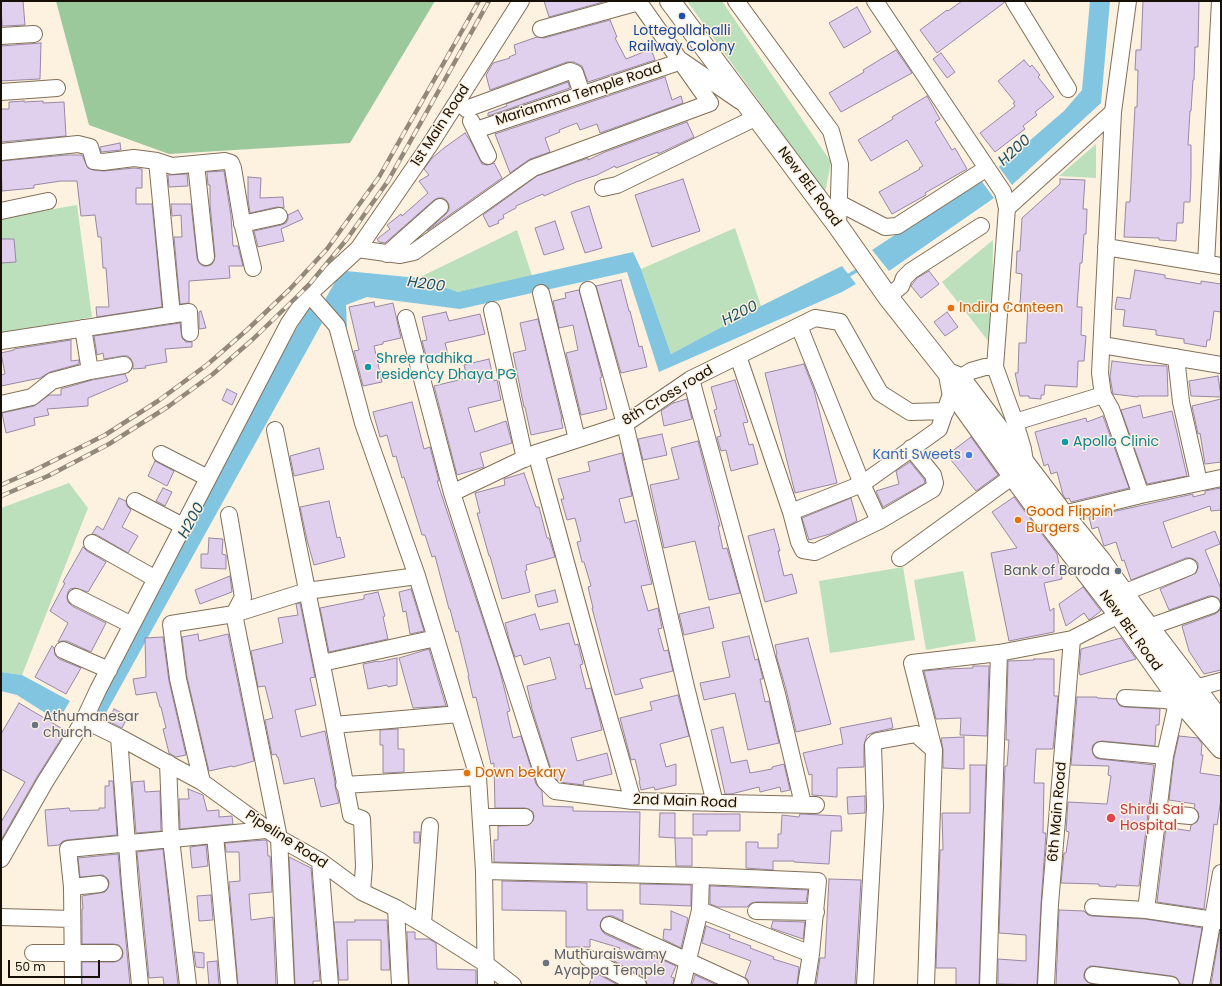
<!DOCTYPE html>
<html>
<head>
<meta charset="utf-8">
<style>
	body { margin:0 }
	#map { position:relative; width:1222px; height:986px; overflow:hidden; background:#fdf1e0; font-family:Poppins,sans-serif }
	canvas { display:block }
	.frame { position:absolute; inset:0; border:2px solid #161006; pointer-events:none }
	.scale { position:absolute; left:8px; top:960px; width:92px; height:18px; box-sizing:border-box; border:2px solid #161006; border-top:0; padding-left:5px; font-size:12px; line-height:14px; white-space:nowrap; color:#161006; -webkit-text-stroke:3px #fdf1e0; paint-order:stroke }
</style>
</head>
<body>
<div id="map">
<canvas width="1222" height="986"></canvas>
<div class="frame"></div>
<div class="scale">50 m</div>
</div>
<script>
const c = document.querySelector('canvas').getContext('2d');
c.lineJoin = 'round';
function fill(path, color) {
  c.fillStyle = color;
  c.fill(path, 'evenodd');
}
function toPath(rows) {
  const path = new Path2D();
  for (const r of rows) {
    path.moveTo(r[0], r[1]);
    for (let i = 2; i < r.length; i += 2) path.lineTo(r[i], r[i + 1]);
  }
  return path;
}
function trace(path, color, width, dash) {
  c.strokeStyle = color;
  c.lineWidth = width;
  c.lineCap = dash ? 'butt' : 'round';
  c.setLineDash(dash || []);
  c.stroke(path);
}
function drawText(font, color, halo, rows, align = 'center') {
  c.font = font + ' Poppins,sans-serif';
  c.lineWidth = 3;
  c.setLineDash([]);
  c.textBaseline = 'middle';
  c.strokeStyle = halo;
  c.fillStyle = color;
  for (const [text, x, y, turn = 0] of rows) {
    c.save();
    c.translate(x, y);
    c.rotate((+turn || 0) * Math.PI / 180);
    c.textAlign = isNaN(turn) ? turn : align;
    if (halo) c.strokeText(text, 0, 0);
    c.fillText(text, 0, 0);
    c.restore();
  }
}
fill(toPath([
	[687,1,722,1,831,162,825,193],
	[1096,144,1096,178,1059,176],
	[77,205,92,317,1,334,1,218],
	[735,228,761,306,671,354,641,269],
	[517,230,532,276,458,292,418,278],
	[993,240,992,346,942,282],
	[69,483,88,508,22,675,1,672,1,508],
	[903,567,915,640,830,653,819,581],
	[963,571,976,641,926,650,914,580]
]), '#bbe0bb');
fill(toPath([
	[56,1,435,1,350,143,169,154,89,125]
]), '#9cc99c');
fill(toPath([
	[1090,1,1110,1,1101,103,1012,185,999,167,1064,111,1082,90],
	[980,179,994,198,889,271,872,250],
	[633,252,641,269,671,354,761,306,842,266,856,284,842,292,659,372,627,272,460,309,367,297,346,305,347,328,323,303,343,268,346,271,418,278,458,292],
	[309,307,322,323,102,720,93,711,282,353],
	[1,672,22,675,70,701,58,721,17,695,1,691]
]), '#81c5e1');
trace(toPath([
	[846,277,861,268]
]), '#81c5e1', 3.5);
const building = toPath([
	[1,1,23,1,25,25,2,26,1,1],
	[544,1,603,1,603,2,549,17,544,1],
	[962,1,1005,1,1005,2,937,53,920,30,947,10,948,11,962,1],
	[1143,1,1199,1,1198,47,1195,47,1194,80,1193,80,1191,111,1190,111,1188,145,1191,145,1191,176,1190,202,1184,202,1183,223,1177,223,1176,241,1159,240,1159,238,1124,237,1126,202,1130,202,1135,107,1137,107,1138,70,1135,70,1136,50,1141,50,1143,1],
	[857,7,871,32,844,48,829,23,857,7],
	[610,20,617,37,615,38,626,59,651,49,655,60,588,82,582,66,574,62,567,62,490,90,486,75,493,63,510,58,509,57,516,54,514,45,537,37,544,38,610,20],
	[41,43,40,79,1,81,1,46,41,43],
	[896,50,912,73,841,112,829,93,864,72,863,70,896,50],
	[941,53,955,72,947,78,933,59,941,53],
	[1024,60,1030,67,1032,65,1040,75,1038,77,1054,97,1035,112,1037,115,1023,126,1025,129,995,152,980,133,1015,106,1013,103,1015,102,998,81,1024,60],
	[665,77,672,100,681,96,683,103,600,133,597,124,580,130,577,123,559,130,560,132,545,138,550,152,530,159,510,173,495,134,665,77],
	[568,82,570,88,488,116,488,113,507,106,506,104,568,82],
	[927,96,940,119,935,122,952,150,955,148,967,169,925,193,926,195,892,214,879,192,920,169,919,168,923,166,907,140,871,161,858,140,893,119,892,117,927,96],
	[24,101,24,102,43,101,43,103,64,102,66,136,1,142,1,109,9,109,9,102,24,101],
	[687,122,694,137,658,154,658,152,616,168,615,166,597,175,576,182,544,196,543,194,536,197,516,206,516,208,503,215,504,218,498,221,499,223,489,227,483,215,537,176,588,158,588,160,605,152,687,122],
	[465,133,471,142,482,164,487,165,494,163,502,178,427,231,446,214,449,210,449,205,447,201,443,198,438,198,434,200,385,243,379,242,377,239,390,229,387,225,401,214,402,216,428,193,419,181,429,175,424,169,432,158,444,148,465,133],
	[120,143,121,150,101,152,100,147,120,143],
	[67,155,82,155,88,168,93,170,104,171,134,168,142,169,142,188,136,188,136,204,152,204,162,307,97,317,96,307,109,307,106,268,103,268,101,237,98,237,95,215,81,216,77,181,61,181,34,185,34,188,2,191,1,161,67,155],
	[224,171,231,216,233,246,238,246,243,266,229,266,230,278,189,281,189,303,180,304,174,237,182,237,181,215,172,216,171,204,191,204,197,258,199,263,203,266,207,266,211,265,214,261,215,256,210,204,210,185,208,185,207,172,224,171],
	[187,174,188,186,169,187,168,175,187,174],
	[248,177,261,178,260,198,283,197,284,208,277,207,250,213,248,199,248,177],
	[683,179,700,231,652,247,635,195,683,179],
	[1060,179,1085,180,1083,209,1087,209,1086,234,1084,234,1082,263,1080,263,1077,307,1082,307,1081,335,1086,336,1084,361,1078,361,1077,387,1045,385,1044,395,1041,395,1041,399,1029,398,1029,396,1020,396,1015,373,1018,373,1019,343,1026,343,1028,304,1020,303,1022,274,1016,273,1017,251,1020,251,1022,218,1060,184,1060,179],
	[589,206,602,248,585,253,571,212,589,206],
	[298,210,303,219,281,229,284,241,258,247,254,231,281,225,286,223,288,219,288,215,298,210],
	[555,221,564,249,544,255,535,228,555,221],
	[1,239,14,239,16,262,1,263,1,239],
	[1135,270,1165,275,1165,278,1201,284,1201,281,1221,284,1221,312,1214,311,1210,340,1207,340,1206,347,1184,343,1184,339,1156,335,1156,330,1123,326,1125,310,1115,309,1117,297,1130,299,1135,270],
	[929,271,939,284,921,298,911,286,917,278,929,271],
	[621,280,629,311,630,311,639,347,642,346,647,367,621,373,596,286,621,280],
	[579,290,602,377,600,378,607,409,581,415,566,353,578,350,573,325,559,328,553,301,566,298,565,293,579,290],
	[374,302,375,307,393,303,401,338,383,342,383,344,374,346,382,382,363,386,354,351,359,350,349,307,374,302],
	[201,311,206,328,199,329,199,312,201,311],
	[446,312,449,321,480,314,485,334,445,343,449,358,428,363,422,341,427,340,422,317,446,312],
	[947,312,958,327,945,336,934,322,947,312],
	[538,319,562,419,561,419,563,428,531,435,525,407,524,407,513,353,526,350,520,323,538,319],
	[180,323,182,338,186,342,192,342,192,347,165,349,167,362,145,366,146,368,133,369,133,363,131,359,128,356,122,356,104,359,103,353,97,355,94,336,180,323],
	[71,340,71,361,79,360,79,364,50,372,40,378,1,386,1,375,5,374,1,353,14,350,14,349,71,340],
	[489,359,494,381,497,380,501,400,468,408,475,432,506,421,512,443,480,453,484,467,457,475,434,386,467,378,464,365,489,359],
	[1112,361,1144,365,1167,366,1168,396,1138,396,1138,397,1113,394,1110,377,1112,361],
	[804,364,814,390,837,483,795,493,765,373,804,364],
	[125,374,128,381,88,398,88,406,47,409,49,415,34,418,35,425,6,433,2,413,34,406,49,395,61,395,61,389,92,380,125,374],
	[1218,376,1221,397,1191,396,1189,381,1218,376],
	[735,380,748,422,743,423,749,445,753,444,758,464,731,471,726,450,721,451,717,437,721,436,714,410,717,409,711,387,735,380],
	[227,389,237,394,232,405,222,400,227,389],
	[687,399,692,419,664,426,661,411,673,403,687,399],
	[1221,399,1221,462,1205,464,1200,433,1198,434,1192,406,1221,399],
	[412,402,424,449,430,447,439,481,437,481,499,668,510,711,507,712,513,738,521,736,536,784,542,791,543,806,573,807,573,811,640,812,639,865,494,862,494,840,498,840,498,826,529,825,533,821,534,817,533,812,529,809,525,808,495,808,494,763,491,764,476,697,473,698,468,676,469,676,458,631,456,632,450,609,449,609,435,556,432,557,425,535,422,535,404,477,402,478,396,456,393,457,387,435,380,437,373,412,412,402],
	[1140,405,1143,418,1172,411,1187,476,1147,484,1121,410,1140,405],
	[1103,416,1129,488,1071,502,1069,498,1066,499,1063,495,1057,472,1051,474,1048,464,1044,466,1035,432,1086,418,1087,422,1103,416],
	[662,434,667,455,643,460,638,439,662,434],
	[971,437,998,475,976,491,947,455,971,437],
	[698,441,720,526,718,526,723,549,727,548,740,593,709,600,695,541,664,548,650,485,679,479,671,448,698,441],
	[319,448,324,469,294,476,290,456,319,448],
	[622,453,632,496,619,499,625,523,636,520,652,584,641,586,648,611,658,608,662,628,658,629,664,651,668,650,673,671,640,679,643,688,615,695,592,608,593,608,588,587,591,586,584,562,582,562,577,542,581,541,575,518,567,520,561,499,564,499,558,479,590,471,588,462,622,453],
	[155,461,174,471,167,486,148,476,155,461],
	[910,462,924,479,925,483,883,507,876,491,899,484,896,471,910,462],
	[524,473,536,507,539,507,547,538,549,538,555,557,526,565,527,570,525,571,530,592,502,599,490,556,489,556,477,513,480,513,475,493,505,485,504,479,524,473],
	[163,488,172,492,165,506,156,501,163,488],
	[1221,488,1221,510,1211,511,1210,506,1163,522,1172,548,1215,531,1220,544,1205,550,1221,589,1221,602,1218,598,1213,596,1209,596,1169,610,1160,589,1196,573,1198,568,1198,563,1195,560,1191,558,1186,558,1131,580,1124,560,1122,561,1116,542,1104,546,1098,527,1092,529,1089,517,1193,494,1193,497,1205,494,1205,491,1221,488],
	[1014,497,1057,554,1062,579,1044,583,1050,611,1054,608,1054,632,1009,641,991,553,1017,548,992,512,1014,497],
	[119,498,126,501,127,506,131,510,122,527,138,536,128,553,97,535,92,534,97,526,103,530,119,498],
	[851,498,857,521,830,534,809,540,802,518,851,498],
	[329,501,337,538,340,537,345,557,314,565,307,540,300,507,329,501],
	[774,529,780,551,778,551,784,576,792,574,797,593,765,602,748,536,774,529],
	[209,538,223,539,222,554,226,555,226,569,201,568,201,554,208,554,209,538],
	[83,547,87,551,106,562,88,592,75,588,70,589,68,592,67,597,68,602,72,606,106,623,91,652,67,641,62,641,58,642,68,623,50,611,65,583,63,582,83,547],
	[230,576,232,592,200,604,195,590,230,576],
	[1083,587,1101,611,1089,620,1084,613,1066,626,1059,604,1083,587],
	[411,589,424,631,410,634,406,611,403,612,399,592,411,589],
	[555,590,558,602,538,607,535,595,555,590],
	[378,592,385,616,383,617,388,639,329,652,320,608,364,599,364,595,378,592],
	[300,603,315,677,310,678,316,705,295,710,301,737,325,731,335,782,335,786,339,803,321,807,314,778,284,784,278,757,277,757,276,754,272,755,265,720,273,718,265,686,258,687,251,651,283,643,278,618,298,615,296,604,300,603],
	[709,607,714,628,684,635,679,614,709,607],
	[1221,608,1221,670,1204,674,1189,651,1182,626,1215,614,1219,611,1221,608],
	[535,614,540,630,569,623,575,645,578,644,583,664,580,665,586,689,591,688,599,717,602,730,571,738,577,761,607,753,612,774,583,781,584,785,559,782,553,776,532,709,527,686,556,679,550,657,524,665,521,655,515,657,510,643,505,623,535,614],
	[198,634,199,641,228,634,254,761,233,767,232,766,209,771,187,677,182,637,198,634],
	[749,636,755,660,758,659,763,679,760,679,765,702,769,701,779,743,748,750,735,693,704,700,700,683,730,677,722,642,749,636],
	[163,637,169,681,186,755,176,757,169,753,163,729,166,728,161,707,160,707,156,692,136,695,133,679,146,677,145,638,163,637],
	[808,638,831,724,796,732,786,689,776,655,777,654,775,645,808,638],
	[1121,638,1136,659,1080,675,1079,671,1081,649,1121,638],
	[52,646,54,648,55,655,59,659,81,668,66,694,35,677,52,646],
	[429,649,446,706,413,708,399,658,429,649],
	[397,658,397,685,388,687,387,685,368,689,363,664,378,661,378,662,397,658],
	[1034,659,1054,659,1054,696,1058,696,1053,749,1036,749,1034,783,1044,783,1043,833,1046,833,1041,904,1037,985,998,984,998,959,1026,961,1026,935,999,933,1005,766,1007,766,1009,740,1006,740,1008,661,1034,660,1034,659],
	[973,666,989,666,987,736,960,735,961,718,936,719,924,671,945,669,973,668,973,666],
	[678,695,689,736,660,744,666,767,676,764,676,785,655,790,654,787,641,790,639,781,640,780,635,759,631,760,620,718,652,710,650,702,678,695],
	[1077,697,1097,697,1097,698,1116,699,1120,706,1125,707,1160,709,1159,725,1156,725,1155,746,1102,741,1097,742,1093,745,1092,749,1093,754,1096,758,1100,759,1154,765,1139,886,1116,885,1116,887,1099,886,1099,884,1061,883,1064,853,1066,853,1069,832,1066,831,1068,802,1107,804,1111,776,1108,775,1109,766,1071,765,1077,697],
	[19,703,66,731,37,777,1,840,1,822,25,782,1,769,1,734,19,703],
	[114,709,128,716,122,728,108,721,114,709],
	[891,718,893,728,875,732,867,735,864,745,864,767,837,768,837,797,812,795,812,774,809,775,803,753,843,744,840,728,891,718],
	[723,727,731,763,747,760,750,773,772,769,772,767,784,764,790,790,781,792,780,787,760,792,759,787,731,794,725,794,711,730,723,727],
	[398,729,398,749,404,749,404,772,383,773,383,745,380,745,380,730,398,729],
	[1179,736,1198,738,1202,744,1201,755,1203,755,1200,773,1221,776,1221,799,1217,825,1214,824,1204,909,1157,902,1166,827,1190,831,1191,825,1197,822,1199,817,1198,812,1194,808,1195,804,1169,800,1174,758,1179,736],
	[964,737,964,769,943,768,943,750,941,738,964,737],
	[970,765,986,765,979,985,956,985,956,968,936,968,940,850,943,850,942,813,970,813,970,765],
	[109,781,113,781,117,835,67,840,63,841,59,845,48,846,45,810,69,808,70,811,99,810,99,808,105,808,105,786,109,786,109,781],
	[144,781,145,792,160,791,161,831,136,833,132,782,144,781],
	[188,789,203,795,207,811,219,810,219,817,232,816,233,824,180,829,179,799,189,799,188,789],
	[865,796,865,813,848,814,847,797,865,796],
	[660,813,675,813,675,838,659,837,660,813],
	[693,814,740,814,740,831,707,831,707,835,693,835,693,814],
	[800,814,841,816,842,831,831,831,829,864,794,862,794,861,773,861,773,870,746,868,746,842,758,842,758,848,778,848,778,834,781,834,782,815,799,817,800,814],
	[414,832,420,832,419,843,414,843,414,832],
	[675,838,692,838,692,866,676,866,675,838],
	[265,840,267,841,268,856,270,856,272,892,249,894,251,920,273,917,276,985,238,985,229,882,240,881,239,852,226,852,225,843,265,840],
	[206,845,208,866,192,868,190,847,206,845],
	[163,849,178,985,164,985,163,977,149,978,137,852,163,849],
	[118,854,130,985,82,985,82,962,114,962,118,961,122,958,123,953,122,949,119,945,114,944,82,944,82,909,83,909,82,896,105,892,108,888,109,883,108,879,103,875,80,877,78,858,118,854],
	[289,857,311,868,320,981,313,981,313,985,295,985,289,857],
	[829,879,861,880,855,985,816,985,820,958,825,958,829,879],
	[502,881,587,883,587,910,623,910,623,921,613,916,608,916,603,918,601,921,600,926,602,931,605,934,676,966,671,977,674,978,673,985,647,985,646,980,643,977,614,961,620,948,590,939,590,947,566,947,566,911,502,910,502,881],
	[640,884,691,885,691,906,640,904,640,884],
	[710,886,808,890,806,902,756,902,751,903,747,907,718,907,710,904,710,886],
	[211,895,213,920,199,921,197,896,211,895],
	[1059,910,1084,911,1088,915,1092,916,1145,919,1202,928,1192,985,1180,984,1177,978,1172,976,1094,966,1090,966,1086,969,1084,974,1084,978,1087,982,1096,985,1056,985,1059,910],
	[671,911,688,918,681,948,663,939,664,929,671,930,671,911],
	[355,920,387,920,390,970,381,970,381,940,347,940,348,980,339,980,334,922,355,922,355,920],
	[773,921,805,922,803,939,771,928,773,921],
	[706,926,730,935,729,938,751,946,750,948,774,957,773,959,799,967,797,985,749,985,748,980,745,977,751,961,702,943,706,926],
	[1220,930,1221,985,1218,985,1211,984,1220,930],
	[407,932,415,932,415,939,429,939,436,943,437,969,476,970,476,985,409,985,407,932],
	[194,952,204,953,204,968,196,967,194,952],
	[217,961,219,985,209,985,207,962,217,961],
	[594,972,618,985,589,985,594,972],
	[695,975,717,985,692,985,695,975]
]);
fill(building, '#e0d0ed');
trace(building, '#9888a3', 1);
const minor = toPath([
	[736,1,831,131,840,164,838,226],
	[875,1,1003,192,1007,208,995,367,1015,422,1023,449,1025,462],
	[1014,1,1068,89],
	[1128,1,1113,112,1100,373,1103,395,1111,409,1141,495],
	[541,29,639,2],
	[1,36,34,34],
	[1,92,57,88],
	[466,109,570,71,575,73,582,94],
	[471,121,488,156],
	[476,130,682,61,740,101],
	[1,152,78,144,90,147,94,161,103,162,134,158,157,161,172,166,225,161,231,163,233,168,242,222,253,268],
	[157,161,172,315],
	[196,164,206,257],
	[603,188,617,185,757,117],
	[839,203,885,227,897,226,987,168],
	[1007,208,1113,112],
	[1,211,48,201],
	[242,224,279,216],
	[1106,247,1221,266],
	[358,249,400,255,414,252,533,168,710,103,638,1],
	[387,254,440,207],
	[1206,263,1220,1],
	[588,290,625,424,686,687,715,803],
	[541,293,577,439],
	[309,294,337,326,363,423,417,576,478,777,484,871,486,985],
	[888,297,901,286,904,278,911,271,981,226],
	[492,310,525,459],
	[406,318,452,493,545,781,555,791,633,801,816,805],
	[799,326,862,484,879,521],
	[1,341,189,312,190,333],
	[1102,345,1221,365],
	[738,356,791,512,799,542,803,550,815,552,879,521,933,489,935,483,933,475,911,448],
	[1176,357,1181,402,1199,482],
	[90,371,124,365],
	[691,379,777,694,803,804],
	[1,404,32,397,52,381,90,371,83,328],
	[1015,422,1103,395],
	[275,430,334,725,351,815,362,819,364,866,362,892],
	[536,453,596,672,633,801],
	[161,454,208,478],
	[452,493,536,453,625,424,691,379,815,318,840,322,880,393,910,412,946,411],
	[135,501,183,526],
	[791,512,862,484,939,429,952,391,960,378,971,371,985,367,995,367],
	[1063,514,1141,495,1221,478],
	[229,515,243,597,234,614,279,838,286,985],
	[92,543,156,579],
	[900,558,1013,476],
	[1123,593,1189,567],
	[76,597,132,625],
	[1149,627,1212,605],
	[63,650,109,670],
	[322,663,436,638],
	[1195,688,1221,681],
	[1125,698,1165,700,1177,703],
	[84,720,119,737,202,782,279,838,320,861,362,892,396,908,423,924,486,964,513,985],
	[334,725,459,714],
	[119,737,130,884,140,985],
	[1101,750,1165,756],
	[168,763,171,839,188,985],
	[202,782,178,679,171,624,234,614,307,591,417,576],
	[344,785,478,777],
	[1158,813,1190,816],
	[481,817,525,817],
	[215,835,229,985],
	[1,859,45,782,84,720,98,690,289,323,309,294,358,249,429,146,521,1],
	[320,861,330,985],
	[484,871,701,876,818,881,811,954,806,985],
	[72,887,100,884],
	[1093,907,1146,910,1221,921],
	[396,908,400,985],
	[700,910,811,954],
	[1146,910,1165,756,1178,698],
	[756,911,816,912],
	[1,917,72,919],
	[423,924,430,826],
	[609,925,740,985],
	[33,953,114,953],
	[588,958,638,985],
	[1093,975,1171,985],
	[73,985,72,887,68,849,266,830],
	[682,985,700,910,701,876],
	[865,985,875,807,873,745,877,741,916,734,934,750],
	[926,985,934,750,912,663,999,653,1072,639,1119,615],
	[988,985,999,653],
	[1046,985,1050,904,1072,639],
	[1201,985,1221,873]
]);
const major = toPath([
	[670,1,838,226,888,297,948,373,960,378,1063,514,1101,561,1132,605,1221,722],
	[949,375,952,391,1013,476,1044,518,1119,615,1178,698,1221,748]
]);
trace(minor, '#817057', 18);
trace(major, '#817057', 22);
trace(minor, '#fff', 16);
trace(major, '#fff', 20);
const rail = toPath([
	[1,485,35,470,105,435,158,401,208,364,248,329,290,289,327,249,379,177,479,1],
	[1,496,48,476,109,444,169,406,213,374,252,340,308,286,347,239,388,181,489,1]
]);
trace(rail, '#92897b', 4.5);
trace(rail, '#fdf1e0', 3, [9]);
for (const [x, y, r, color] of [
	[682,16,4,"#1a4fb4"],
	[951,308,4,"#e8710a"],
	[368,367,4,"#0f9aa8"],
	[1065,442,4,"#0f9aa8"],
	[969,455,4,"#3f7fe0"],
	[1018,520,4,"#e8710a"],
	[1118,571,4,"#5c6f8a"],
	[35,725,4,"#6b7280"],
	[467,773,4,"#e8710a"],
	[1111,818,5,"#e0444e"],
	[546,963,4,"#6b7280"]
]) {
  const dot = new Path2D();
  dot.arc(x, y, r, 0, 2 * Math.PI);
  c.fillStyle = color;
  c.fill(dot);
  trace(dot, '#fdf1e0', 1.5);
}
drawText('14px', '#164399', '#fdf1e0', [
	["Lottegollahalli",682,31],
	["Railway Colony",682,47]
]);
drawText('14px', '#161006', '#fdf1e0', [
	["Mariamma Temple Road",579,95,-18],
	["1st Main Road",441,126,-57],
	["New BEL Road",809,187,53],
	["8th Cross road",668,396,-31],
	["New BEL Road",1130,631,54],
	["2nd Main Road",685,802,2],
	["6th Main Road",1058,812,-85],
	["Pipeline Road",286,840,33]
]);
drawText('14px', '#c56008', '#fdf1e0', [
	["Indira Canteen",959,308],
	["Good Flippin'",1026,512],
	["Burgers",1026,528],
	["Down bekary",475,773]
], 'left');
drawText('14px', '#0d838f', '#fdf1e0', [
	["Shree radhika",376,359],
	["residency Dhaya PG",376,375],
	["Apollo Clinic",1073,442]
], 'left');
drawText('14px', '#366cbe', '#fdf1e0', [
	["Kanti Sweets",961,455]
], 'right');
drawText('14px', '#4e5e75', '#fdf1e0', [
	["Bank of Baroda",1110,571]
], 'right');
drawText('14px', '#5b616d', '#fdf1e0', [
	["Athumanesar",43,717],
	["church",43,733],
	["Muthuraiswamy",554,955],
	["Ayappa Temple",554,971]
], 'left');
drawText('14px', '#be3a42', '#fdf1e0', [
	["Shirdi Sai",1120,810],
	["Hospital",1120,826]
], 'left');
drawText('italic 15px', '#185064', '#fdf1e0', [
	["H200",1015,151,-42],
	["H200",426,285,8],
	["H200",740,314,-26],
	["H200",192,521,-61]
]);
</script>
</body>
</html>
